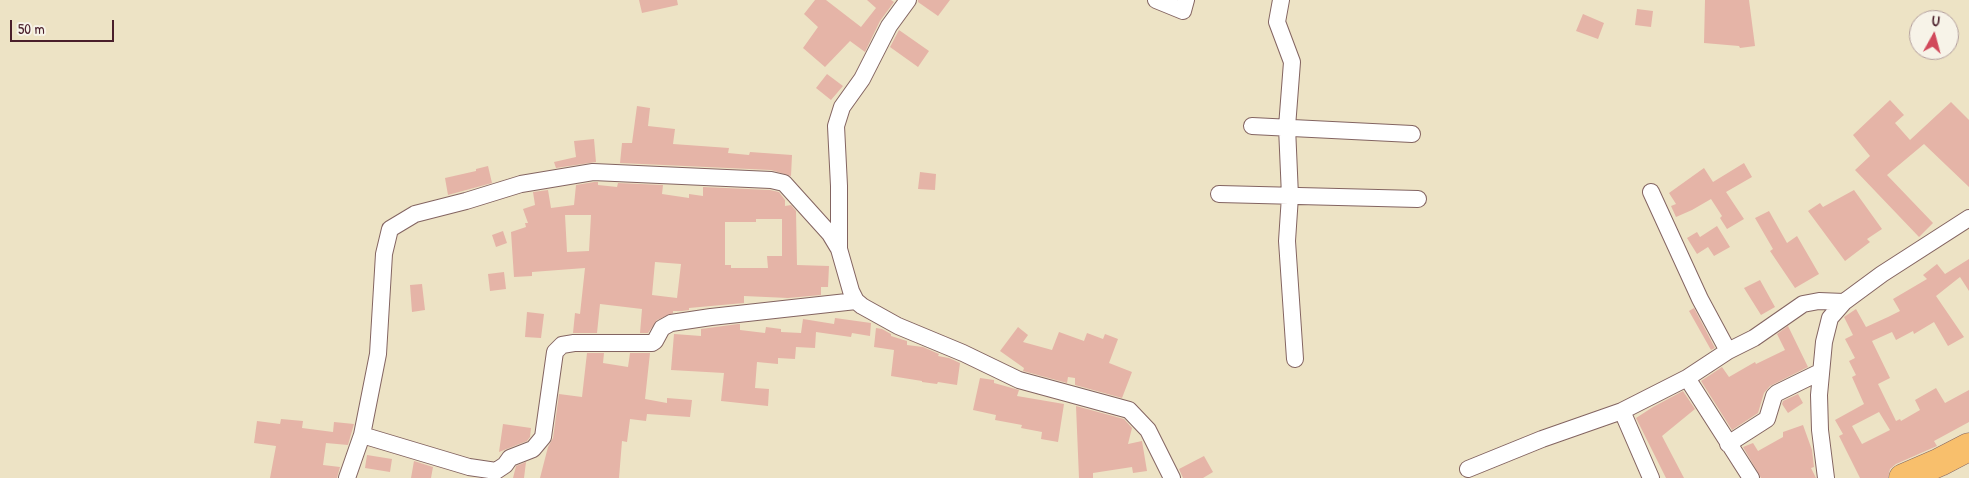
<!DOCTYPE html>
<html>
<head>
<meta charset="utf-8">
<style>
	body { margin:0 }
	#map { position:relative; width:1969px; height:478px; overflow:hidden; background:#ede3c5; font-family:"Patrick Hand",sans-serif }
	canvas { display:block }
	.north { position:absolute; left:1909px; top:10px; width:50px; height:50px; box-sizing:border-box; background:#f7f3e8; border:1px solid #b29e9c; border-radius:50%; rotate:7deg; font-size:14px; font-weight:700; line-height:20px; text-align:center; color:#4a1f2b }
	.north::after { content:''; display:block; margin:auto; width:18px; height:22px; background:#d1495b; clip-path:polygon(50% 0,100% 100%,50% 72%,0 100%) }
	.scale { position:absolute; left:10px; top:20px; width:104px; height:22px; box-sizing:border-box; border:2px solid #4a1f2b; border-top:0; padding-left:6px; font-size:15px; line-height:18px; white-space:nowrap; color:#4a1f2b; -webkit-text-stroke:4px #f7f3e8; paint-order:stroke }
</style>
</head>
<body>
<div id="map">
<canvas width="1969" height="478"></canvas>
<div class="north">U</div>
<div class="scale">50 m</div>
</div>
<script>
const c = document.querySelector('canvas').getContext('2d');
c.lineJoin = 'round';
function fill(path, color) {
  c.fillStyle = color;
  c.fill(path, 'evenodd');
}
function toPath(rows) {
  const path = new Path2D();
  for (const r of rows) {
    path.moveTo(r[0], r[1]);
    for (let i = 2; i < r.length; i += 2) path.lineTo(r[i], r[i + 1]);
  }
  return path;
}
function trace(path, color, width, dash) {
  c.strokeStyle = color;
  c.lineWidth = width;
  c.lineCap = dash ? 'butt' : 'round';
  c.setLineDash(dash || []);
  c.stroke(path);
}
fill(toPath([
	[639,0,677,0,678,5,642,13],
	[815,0,826,0,861,27,876,8,867,0,891,0,894,2,880,21,865,52,850,41,825,67,803,48,818,27,804,14],
	[918,0,950,0,938,16,918,2],
	[1705,0,1749,0,1755,46,1740,48,1739,46,1704,43],
	[1637,9,1653,11,1651,27,1635,25],
	[1583,14,1604,23,1598,39,1576,31],
	[899,30,929,51,918,67,890,47],
	[827,74,843,86,831,100,816,88],
	[1890,100,1904,115,1895,123,1910,140,1951,102,1969,120,1969,187,1924,144,1887,175,1933,223,1919,237,1855,170,1870,156,1853,135],
	[637,106,650,108,648,126,675,129,673,144,729,148,728,153,749,155,750,152,792,155,791,176,771,170,620,163,622,143,632,143],
	[594,139,596,162,556,168,554,162,576,157,574,141],
	[1744,163,1752,177,1726,192,1744,219,1727,229,1720,218,1722,216,1711,199,1692,210,1676,217,1671,206,1676,204,1669,193,1704,168,1713,182],
	[488,166,492,183,448,195,445,178,476,171,476,169],
	[920,172,936,174,935,190,918,189],
	[594,182,598,182,598,185,617,187,618,183,663,185,662,194,689,198,689,194,703,196,703,187,770,190,779,192,785,200,785,206,791,205,796,211,797,265,829,266,828,287,821,287,821,295,788,298,744,296,744,303,689,308,689,310,682,311,673,311,673,313,657,320,648,333,640,333,642,309,600,304,597,333,573,333,575,313,580,314,585,268,532,272,532,276,514,277,511,232,526,227,525,223,528,223,523,209,535,205,533,192,548,190,551,208,574,205,576,185],
	[565,215,591,215,589,251,567,252],
	[756,219,782,219,782,256,767,256,768,268,731,268,731,265,725,265,725,222,756,222],
	[655,262,681,264,677,298,652,295],
	[1854,190,1882,229,1867,239,1870,242,1845,261,1808,211,1820,203,1823,207],
	[1769,211,1787,243,1797,236,1819,274,1795,288,1770,251,1773,249,1755,218],
	[1717,226,1730,247,1714,256,1708,247,1697,254,1687,238,1697,232,1700,237],
	[503,231,507,243,496,247,492,235],
	[1969,259,1969,291,1960,277,1936,296,1964,337,1948,346,1934,322,1914,334,1913,331,1896,340,1892,332,1872,341,1890,378,1878,384,1896,421,1900,419,1901,421,1920,410,1915,400,1936,388,1945,403,1969,390,1969,422,1934,441,1937,446,1896,464,1890,469,1888,478,1860,478,1839,436,1843,434,1835,420,1864,404,1852,377,1856,375,1849,361,1855,358,1845,339,1853,335,1844,317,1856,309,1866,327,1888,317,1900,311,1893,299,1927,279,1923,275,1937,264,1945,274],
	[1879,412,1890,430,1862,444,1852,426],
	[504,272,506,289,490,291,488,274],
	[1760,280,1775,307,1761,315,1744,288],
	[422,284,425,310,412,312,410,285],
	[1694,308,1715,348,1711,350,1689,311],
	[527,312,544,314,541,338,525,337],
	[835,318,871,323,870,336,852,333,851,337,816,332,815,348,796,347,795,359,778,358,778,364,757,362,755,388,769,389,768,406,721,401,724,373,671,370,674,334,701,336,701,329,738,324,740,324,740,330,765,333,766,327,781,329,781,332,801,333,803,319,834,324],
	[1788,326,1808,367,1770,386,1764,393,1758,413,1732,430,1701,381,1722,367,1729,377,1755,362,1756,364,1785,350,1777,334],
	[1018,327,1028,335,1023,342,1052,350,1059,332,1084,341,1087,333,1103,339,1105,334,1118,339,1109,363,1132,372,1122,398,1075,385,1075,378,1068,377,1067,383,1023,371,1024,368,1000,351],
	[876,328,882,329,891,334,891,336,907,341,907,345,923,347,939,354,938,356,949,358,960,363,957,385,938,382,937,384,922,382,922,381,891,376,894,350,874,347],
	[587,353,604,353,603,363,628,367,630,353,650,353,645,399,667,403,667,398,692,400,690,417,647,414,646,421,630,419,627,442,622,441,619,478,540,478,548,447,553,438,559,394,582,397],
	[980,378,994,380,994,383,1019,390,1017,396,1064,404,1058,442,1041,439,1042,432,1021,428,1022,425,995,420,996,415,973,410],
	[1683,391,1695,409,1662,436,1684,478,1666,478,1636,418,1653,407],
	[1798,394,1803,403,1788,413,1782,404,1783,401],
	[1076,406,1124,419,1132,428,1128,444,1142,441,1147,471,1133,473,1132,467,1093,473,1093,478,1079,478],
	[281,419,303,421,302,428,333,432,334,422,354,424,348,445,326,443,323,465,340,467,337,478,270,478,276,446,254,443,257,421,280,424],
	[503,424,531,428,530,437,527,441,499,452],
	[1803,425,1812,450,1814,467,1811,468,1816,478,1761,478,1743,447,1753,443,1758,451,1783,437,1783,432],
	[367,455,392,459,390,472,365,468],
	[1204,456,1213,472,1203,478,1183,478,1179,469],
	[414,461,433,467,431,478,411,478],
	[526,462,524,478,513,478,516,466]
]), '#e5b4a7');
const minor = toPath([
	[1156,0,1183,11,1186,0],
	[1281,0,1277,22,1292,62,1287,127,1290,196,1287,241,1295,359],
	[1252,126,1412,134],
	[1651,192,1700,299,1728,351],
	[1219,194,1418,199],
	[839,249,839,186,836,126,842,107,862,79,889,26,908,0],
	[1687,378,1751,478],
	[1622,411,1651,478],
	[362,435,469,467,496,471,505,465,510,458,533,449,543,437,555,352,562,345,574,343,652,343,655,341,662,328,671,323,711,317,856,301],
	[1728,444,1767,419,1774,396,1777,393,1820,372],
	[1468,469,1542,439,1622,411,1687,378,1728,351,1754,338,1803,304,1819,301,1844,302],
	[347,478,362,435,378,354,384,254,390,229,415,214,466,201,521,184,593,172,771,180,784,183,830,234,839,249,851,291,856,301,862,306,898,326,963,353,1019,380,1129,410,1148,430,1172,478],
	[1826,478,1820,430,1819,395,1824,342,1830,318,1844,302,1882,274,1969,218]
]);
const trunk = toPath([
	[1903,478,1940,462,1969,447]
]);
trace(minor, '#836461', 18);
trace(trunk, '#836461', 29);
trace(minor, '#fff', 16);
trace(trunk, '#f8bf6c', 28);
</script>
</body>
</html>
